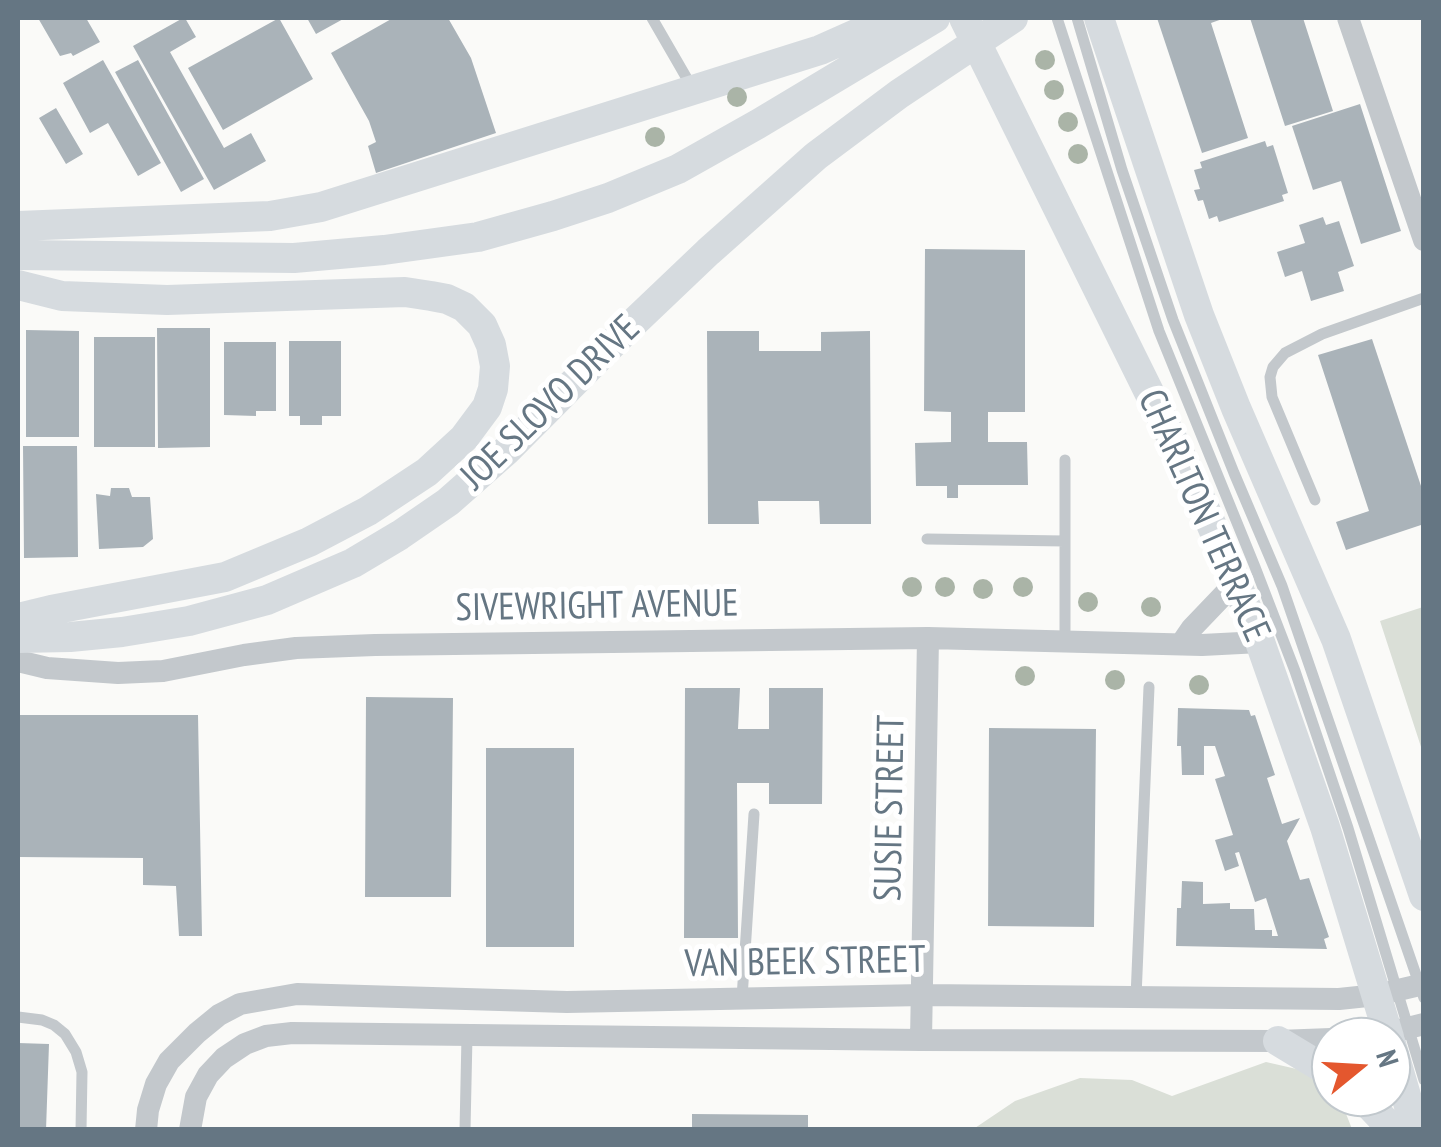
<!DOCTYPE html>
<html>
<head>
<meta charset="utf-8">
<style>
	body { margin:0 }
	#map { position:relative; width:1441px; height:1147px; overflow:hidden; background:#fafaf8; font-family:"PT Sans Narrow",sans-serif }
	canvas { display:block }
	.frame { position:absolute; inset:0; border:20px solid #657683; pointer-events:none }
	.north { position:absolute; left:1311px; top:1017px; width:100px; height:100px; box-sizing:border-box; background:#fff; border:2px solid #c1c8cd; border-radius:50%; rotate:72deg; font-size:28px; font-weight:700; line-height:40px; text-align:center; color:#657683 }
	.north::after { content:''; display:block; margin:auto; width:35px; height:45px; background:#e4572e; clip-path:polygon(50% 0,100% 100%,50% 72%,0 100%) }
</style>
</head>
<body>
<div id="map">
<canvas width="1441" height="1147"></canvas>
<div class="frame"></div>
<div class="north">N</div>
</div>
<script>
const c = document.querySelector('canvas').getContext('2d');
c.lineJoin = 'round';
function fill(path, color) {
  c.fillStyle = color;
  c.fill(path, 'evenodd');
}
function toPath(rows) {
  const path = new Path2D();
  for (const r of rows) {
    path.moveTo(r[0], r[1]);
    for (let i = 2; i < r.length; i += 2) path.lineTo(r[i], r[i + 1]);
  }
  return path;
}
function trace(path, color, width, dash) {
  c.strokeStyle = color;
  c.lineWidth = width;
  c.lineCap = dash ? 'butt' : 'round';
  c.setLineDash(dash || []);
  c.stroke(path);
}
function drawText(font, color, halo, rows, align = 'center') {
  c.font = font + ' "PT Sans Narrow",sans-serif';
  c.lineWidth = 10;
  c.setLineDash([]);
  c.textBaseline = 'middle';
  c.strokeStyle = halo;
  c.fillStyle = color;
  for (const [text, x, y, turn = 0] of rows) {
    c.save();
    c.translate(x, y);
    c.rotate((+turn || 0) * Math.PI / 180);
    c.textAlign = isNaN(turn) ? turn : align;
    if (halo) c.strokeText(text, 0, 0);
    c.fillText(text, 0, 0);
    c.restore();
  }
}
fill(toPath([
	[1423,607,1424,607,1423,753,1380,621],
	[1266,1062,1301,1070,1331,1093,1331,1097,1336,1097,1341,1101,1352,1129,972,1130,1015,1101,1080,1078,1132,1080,1172,1096]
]), '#dadfd7');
fill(toPath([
	[38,18,86,18,100,42,73,56,71,53,60,56],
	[183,18,185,18,196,37,170,52,224,148,251,133,266,161,214,190,133,46],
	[279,18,313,79,223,130,188,68],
	[307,18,345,18,316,34],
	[393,18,448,18,471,58,496,133,376,173,368,146,376,142,369,121,331,53],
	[1157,18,1225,18,1211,23,1248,138,1202,153],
	[1250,18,1303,18,1333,111,1285,126],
	[103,60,161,163,138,176,108,123,90,133,63,83],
	[138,60,204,179,181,192,115,72],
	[1360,104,1401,231,1361,244,1341,181,1313,190,1292,126],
	[56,108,83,154,66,164,39,118],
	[1265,141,1267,147,1273,145,1288,193,1282,195,1284,201,1219,222,1217,216,1209,219,1203,200,1198,201,1194,190,1200,189,1194,170,1202,168,1200,162],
	[1323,217,1326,225,1339,221,1354,266,1338,272,1344,291,1311,301,1302,271,1285,277,1277,252,1305,243,1299,225],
	[925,249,1025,250,1025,412,988,412,988,442,1027,442,1028,485,958,485,958,498,947,498,947,486,916,486,915,443,951,442,951,412,924,411],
	[157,328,210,328,210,447,158,448],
	[26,330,79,331,79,437,26,437],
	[707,331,759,331,759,351,821,351,821,332,870,331,871,524,820,524,819,501,758,501,759,524,708,524],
	[94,337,155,337,155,447,94,447],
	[1372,339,1424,495,1424,524,1346,550,1336,522,1369,511,1318,355],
	[289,341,341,341,341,416,322,416,322,425,300,425,300,416,289,416],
	[224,342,276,342,276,411,256,411,256,416,224,415],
	[23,446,77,446,78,557,24,558],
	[111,488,129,488,132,497,150,497,153,539,143,547,99,549,96,494,110,496],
	[685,688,740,688,738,729,769,729,769,688,823,688,822,804,769,804,769,783,737,783,738,938,684,938],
	[366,697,453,698,451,897,365,897],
	[1178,708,1249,710,1251,716,1255,715,1275,775,1267,778,1282,824,1300,818,1287,841,1300,880,1309,878,1329,937,1324,939,1327,949,1176,946,1177,908,1181,908,1182,881,1203,882,1203,904,1230,903,1230,909,1254,909,1255,930,1272,930,1272,936,1278,936,1266,898,1255,902,1239,852,1235,853,1239,866,1225,871,1215,840,1233,835,1215,779,1225,776,1215,746,1204,746,1204,775,1182,775,1181,746,1177,746],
	[18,715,198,715,202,936,179,936,176,886,143,885,143,858,18,857],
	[989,728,1096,729,1094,927,988,926],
	[486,748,574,748,574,947,486,947],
	[18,1043,49,1044,46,1130,18,1130],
	[692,1114,808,1115,808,1130,692,1130]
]), '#aab3b9');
trace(toPath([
	[652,18,693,89],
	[1057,18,1159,331,1255,567,1295,671,1348,828,1424,1080],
	[1077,18,1122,170,1173,320,1234,473,1282,586,1424,998],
	[1315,500,1272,397,1270,377,1273,367,1285,353,1322,334,1424,298],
	[927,539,1065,541],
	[1065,641,1065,460],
	[1136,997,1149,687],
	[742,998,754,814],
	[18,1017,42,1020,54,1025,65,1034,76,1052,82,1072,81,1130],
	[465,1130,467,1036]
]), '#c3c8cc', 11);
trace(toPath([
	[1348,18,1424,240],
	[1181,644,1192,628,1236,582],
	[18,661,47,668,118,673,163,671,244,655,296,648,375,645,928,638,1202,645,1260,642],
	[1357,1037,1388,1033,1424,1024],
	[921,1040,928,638],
	[146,1130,148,1110,156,1084,169,1061,197,1033,219,1015,240,1004,297,994,567,1002,923,995,1339,999,1377,995,1424,984],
	[190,1130,196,1097,208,1075,224,1058,245,1044,266,1036,292,1033,921,1040,1278,1041,1331,1039]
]), '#c3c8cc', 22);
trace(toPath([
	[964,18,1191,477,1236,582,1260,642,1325,827,1389,1037],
	[1099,18,1199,315,1236,408,1336,639,1424,896],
	[18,226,270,216,321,207,820,50,892,18],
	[18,255,294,258,384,250,478,237,553,216,608,198,678,169,758,124,935,18],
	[18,285,62,296,167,300,405,292,431,296,447,299,464,307,482,325,491,345,495,366,493,389,487,407,464,438,427,472,368,511,309,542,225,577,51,610,18,618],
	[18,638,70,637,122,632,189,621,267,600,353,563,400,535,448,502,507,450,625,331,708,252,816,156,899,94,1013,18],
	[1278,1041,1331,1073],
	[1391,1044,1416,1130],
	[1362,1097,1393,1130]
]), '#d6dbdf', 30);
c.fillStyle = '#aab4a7';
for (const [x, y] of [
	[1045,60],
	[1054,90],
	[737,97],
	[1068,122],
	[655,137],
	[1078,154],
	[912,587],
	[945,587],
	[1023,587],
	[983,589],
	[1088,602],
	[1151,607],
	[1025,676],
	[1115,680],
	[1199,685]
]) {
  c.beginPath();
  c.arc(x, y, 10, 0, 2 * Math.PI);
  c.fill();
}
drawText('38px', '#657683', '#fff', [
	["JOE SLOVO DRIVE",551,403,-44],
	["CHARLTON TERRACE",1203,516,66],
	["SIVEWRIGHT AVENUE",597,607,-1],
	["SUSIE STREET",891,808,-89],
	["VAN BEEK STREET",805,963,-1]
]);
</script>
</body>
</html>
